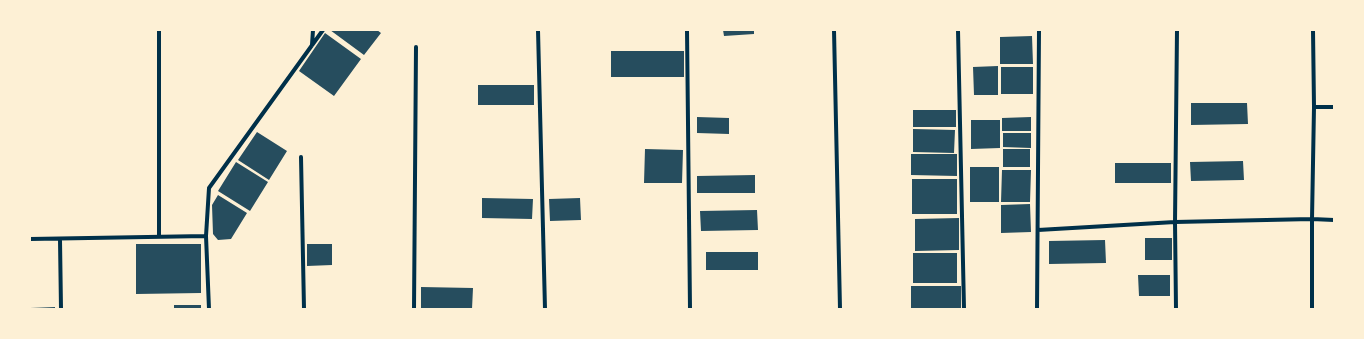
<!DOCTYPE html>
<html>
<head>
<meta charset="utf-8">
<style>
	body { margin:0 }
	#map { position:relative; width:1364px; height:339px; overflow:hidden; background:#fdf0d5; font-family:Signika,sans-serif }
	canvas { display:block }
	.frame { position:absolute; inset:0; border:31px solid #fdf0d5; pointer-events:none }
</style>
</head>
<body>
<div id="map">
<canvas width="1364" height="339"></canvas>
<div class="frame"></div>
</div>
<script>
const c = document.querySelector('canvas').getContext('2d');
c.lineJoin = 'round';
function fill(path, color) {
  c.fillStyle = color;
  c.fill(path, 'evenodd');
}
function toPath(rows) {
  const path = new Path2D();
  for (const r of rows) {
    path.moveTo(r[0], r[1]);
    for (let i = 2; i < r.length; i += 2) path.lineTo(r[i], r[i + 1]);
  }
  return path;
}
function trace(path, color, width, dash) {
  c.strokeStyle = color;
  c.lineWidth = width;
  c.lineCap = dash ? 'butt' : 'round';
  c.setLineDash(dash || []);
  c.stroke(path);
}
fill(toPath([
	[330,30,377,30,381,33,364,55],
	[723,30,754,30,754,34,724,36],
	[325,33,361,59,334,96,299,71],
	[1032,36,1033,64,1000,64,1000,37],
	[611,51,684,51,684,77,611,77],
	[998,66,998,95,974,95,973,67],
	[1001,67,1033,67,1033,94,1001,94],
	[478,85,534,85,534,105,478,105],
	[1191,103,1247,103,1248,124,1191,125],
	[913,110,956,110,956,127,913,127],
	[697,117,729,118,729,134,697,133],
	[1031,117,1031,131,1002,131,1002,118],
	[971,120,1000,120,1000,148,971,149],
	[913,129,955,130,954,153,913,152],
	[257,132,287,151,269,180,238,160],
	[1003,133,1031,133,1031,148,1003,147],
	[645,149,683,150,682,183,644,183],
	[1003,149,1030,149,1030,167,1003,167],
	[911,154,957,154,957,176,911,175],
	[1243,161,1244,180,1191,181,1190,162],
	[236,162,268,182,250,211,218,191],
	[1115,163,1171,163,1171,183,1115,183],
	[970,167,999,167,999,202,970,202],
	[1002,170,1031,170,1030,202,1001,202],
	[755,175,755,193,697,193,697,176],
	[912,179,957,179,957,214,912,214],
	[218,195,247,213,231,239,218,240,213,234,212,205],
	[482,198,533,199,532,219,482,218],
	[580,198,581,220,550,221,549,199],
	[1030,204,1031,232,1001,233,1001,205],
	[757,210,758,230,701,231,700,211],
	[959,218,959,250,915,251,915,219],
	[1145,238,1172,238,1172,260,1145,260],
	[1105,240,1106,263,1049,264,1049,241],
	[136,244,201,244,201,293,136,294],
	[307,244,332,244,332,265,307,266],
	[706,252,758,252,758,270,706,270],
	[913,253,957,253,957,283,913,283],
	[1138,275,1170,275,1170,296,1139,296],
	[911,286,961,286,961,308,911,309],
	[421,287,473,288,472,309,421,309],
	[174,305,201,305,201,309,174,309],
	[55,307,55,309,30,309,30,308]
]), '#264d5e');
trace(toPath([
	[159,30,159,236],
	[538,30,545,309],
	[687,30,690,309],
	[834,30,840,309],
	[958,30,964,309],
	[312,45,313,30],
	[1314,107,1334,107],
	[301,157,304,309],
	[1038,230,1175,222,1312,219,1334,220],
	[30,239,206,236],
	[60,240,61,309],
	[209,309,206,236,209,188,323,30],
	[414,309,416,47],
	[1037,309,1039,30],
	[1176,309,1175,222,1177,30],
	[1312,309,1312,219,1314,107,1313,30]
]), '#003049', 4);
</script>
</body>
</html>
